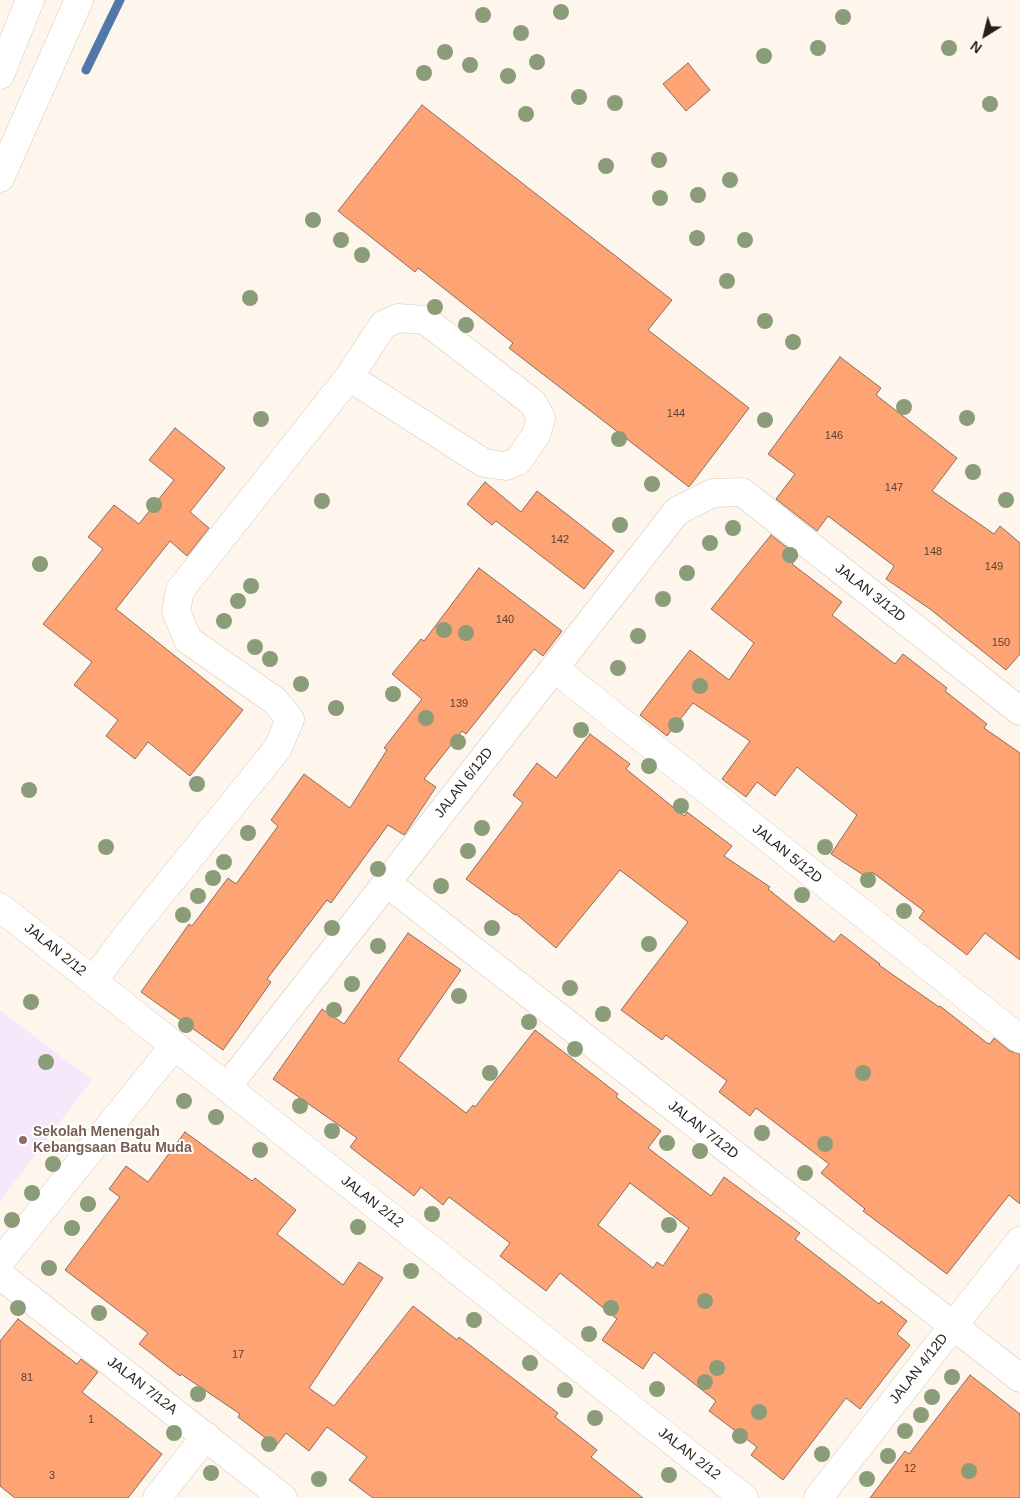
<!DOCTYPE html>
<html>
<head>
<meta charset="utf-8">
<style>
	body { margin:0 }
	#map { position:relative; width:1020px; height:1498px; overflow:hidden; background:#fef6ed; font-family:Arial,sans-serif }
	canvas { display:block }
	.north { position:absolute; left:960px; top:10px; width:50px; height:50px; -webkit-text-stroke:4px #fff; paint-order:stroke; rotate:216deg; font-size:14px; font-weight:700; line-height:20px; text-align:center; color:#271f17 }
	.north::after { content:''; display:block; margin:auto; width:18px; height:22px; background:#271f17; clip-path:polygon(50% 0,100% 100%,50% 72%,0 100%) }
</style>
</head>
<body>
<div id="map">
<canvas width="1020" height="1498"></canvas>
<div class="north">N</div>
</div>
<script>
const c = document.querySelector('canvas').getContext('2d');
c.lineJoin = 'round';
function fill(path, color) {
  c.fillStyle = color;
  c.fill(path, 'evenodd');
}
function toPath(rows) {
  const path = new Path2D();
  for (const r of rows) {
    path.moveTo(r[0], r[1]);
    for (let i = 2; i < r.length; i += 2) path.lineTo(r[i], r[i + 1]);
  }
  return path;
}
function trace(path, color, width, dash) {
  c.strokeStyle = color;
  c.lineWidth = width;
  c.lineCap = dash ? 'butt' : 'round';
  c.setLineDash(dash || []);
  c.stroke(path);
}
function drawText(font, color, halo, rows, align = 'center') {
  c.font = font + ' Arial,sans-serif';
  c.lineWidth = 4;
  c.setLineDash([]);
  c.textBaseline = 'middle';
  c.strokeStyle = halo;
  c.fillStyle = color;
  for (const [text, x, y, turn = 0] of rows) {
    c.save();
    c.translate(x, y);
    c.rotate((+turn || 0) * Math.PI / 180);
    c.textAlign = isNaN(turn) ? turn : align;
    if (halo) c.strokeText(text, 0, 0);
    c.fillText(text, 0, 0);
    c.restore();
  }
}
fill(toPath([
	[0,1010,92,1080,0,1201]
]), '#f7e7fa');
trace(toPath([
	[86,70,120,0]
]), '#5078a9', 9);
const building = toPath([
	[688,63,710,90,686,111,663,84,688,63],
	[422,105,672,300,648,330,749,408,689,487,509,348,513,343,418,268,415,272,338,211,422,105],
	[840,357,881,388,876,395,957,458,932,491,994,534,1000,526,1020,543,1020,654,1006,670,930,609,886,579,894,566,828,516,817,531,776,499,795,474,768,454,840,357],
	[175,428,225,468,190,512,209,528,187,556,170,541,116,609,243,710,190,776,148,742,135,759,106,736,118,720,74,685,92,662,43,624,103,549,88,537,114,505,139,524,174,480,149,460,175,428],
	[485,482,521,512,537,491,614,551,584,589,496,521,492,525,467,504,485,482],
	[771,535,798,556,792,564,842,602,832,615,895,664,903,654,947,688,945,691,987,724,984,728,1020,753,1020,960,985,933,967,955,919,918,924,911,872,872,868,878,831,854,857,815,797,767,775,796,757,782,746,797,722,779,750,741,693,703,667,736,640,715,690,650,729,680,754,643,711,609,771,535],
	[479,568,562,631,543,656,534,649,466,734,462,731,424,779,436,787,405,834,404,835,388,825,331,903,327,900,267,979,271,982,223,1050,141,992,189,924,192,926,228,878,236,884,278,826,271,820,304,774,350,808,387,750,384,748,422,699,392,674,421,639,424,641,479,568],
	[590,734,630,764,626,769,684,816,687,812,732,846,724,856,770,887,768,889,834,942,841,934,880,964,879,965,939,1007,940,1006,987,1043,990,1044,994,1038,1010,1051,1020,1054,1020,1204,1009,1195,947,1274,863,1211,865,1209,821,1173,829,1164,756,1108,750,1116,719,1092,727,1081,666,1035,662,1040,621,1010,688,922,620,870,556,948,516,914,515,915,466,879,523,803,513,795,537,763,556,778,590,734],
	[408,933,461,970,398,1060,466,1113,473,1105,475,1107,535,1030,618,1094,616,1097,661,1131,648,1148,711,1196,724,1177,800,1233,795,1239,879,1304,881,1301,907,1321,897,1334,910,1345,860,1409,846,1398,783,1480,751,1455,757,1447,709,1411,716,1401,654,1352,643,1369,602,1340,617,1319,560,1273,546,1291,500,1256,510,1243,449,1197,443,1205,421,1187,414,1196,350,1147,357,1138,273,1079,322,1009,344,1024,408,933],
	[630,1183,689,1228,663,1266,657,1262,653,1268,598,1225,630,1183],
	[185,1132,252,1181,255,1178,296,1210,277,1234,343,1285,359,1262,383,1278,309,1388,334,1406,413,1306,457,1340,459,1337,558,1413,555,1417,597,1450,591,1457,643,1498,373,1498,349,1480,367,1457,327,1427,309,1451,286,1433,276,1446,238,1417,240,1414,181,1374,180,1376,139,1344,148,1333,65,1270,120,1197,109,1189,126,1166,148,1182,185,1132],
	[18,1319,77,1364,81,1359,98,1372,82,1392,162,1454,128,1498,15,1498,0,1486,0,1341,18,1319],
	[970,1375,1020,1414,1020,1498,870,1498,905,1451,909,1454,970,1375]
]);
fill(building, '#fea373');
trace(building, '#876e61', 1);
const minor = toPath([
	[554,668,1020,1039],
	[387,883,1020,1378],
	[0,907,744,1498],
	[93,981,132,929,278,748,290,719,274,700,188,640,176,611,180,590,349,377,383,325,398,318,425,320,533,403,541,418,536,435,518,461,506,466,484,463,349,377],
	[227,1087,677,511,713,493,742,492,1020,711],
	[0,1262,174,1046],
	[0,1275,283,1498],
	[157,1498,206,1436],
	[818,1498,1020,1241]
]);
const major = toPath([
	[0,75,30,0],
	[0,178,79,0]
]);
trace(minor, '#dbc7b1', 29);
trace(major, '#dbc7b1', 29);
trace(minor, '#fff', 28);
trace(major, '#fff', 28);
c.fillStyle = '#8b9c79';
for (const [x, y] of [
	[561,12],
	[483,15],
	[843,17],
	[521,33],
	[818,48],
	[949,48],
	[445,52],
	[764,56],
	[537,62],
	[470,65],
	[424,73],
	[508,76],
	[579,97],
	[615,103],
	[990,104],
	[526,114],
	[659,160],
	[606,166],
	[730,180],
	[698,195],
	[660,198],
	[313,220],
	[697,238],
	[341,240],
	[745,240],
	[362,255],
	[727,281],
	[250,298],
	[435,307],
	[765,321],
	[466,325],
	[793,342],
	[904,407],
	[967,418],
	[261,419],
	[765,420],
	[619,439],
	[973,472],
	[652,484],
	[1006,500],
	[322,501],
	[154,505],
	[620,525],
	[733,528],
	[710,543],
	[790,555],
	[40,564],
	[687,573],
	[251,586],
	[663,599],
	[238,601],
	[224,621],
	[444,630],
	[466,633],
	[638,636],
	[255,647],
	[270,659],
	[618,668],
	[301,684],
	[700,686],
	[393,694],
	[336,708],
	[426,718],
	[676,725],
	[581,730],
	[458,742],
	[649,766],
	[197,784],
	[29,790],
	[681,806],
	[482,828],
	[248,833],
	[106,847],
	[825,847],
	[468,851],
	[224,862],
	[378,869],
	[213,878],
	[868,880],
	[441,886],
	[802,895],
	[198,896],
	[904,911],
	[183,915],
	[332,928],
	[492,928],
	[649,944],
	[378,946],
	[352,984],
	[570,988],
	[459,996],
	[31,1002],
	[334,1010],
	[603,1014],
	[529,1022],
	[186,1025],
	[575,1049],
	[46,1062],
	[490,1073],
	[863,1073],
	[184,1101],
	[300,1106],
	[216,1117],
	[332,1131],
	[762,1133],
	[667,1143],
	[825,1144],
	[260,1150],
	[700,1151],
	[53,1164],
	[805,1173],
	[32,1193],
	[88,1204],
	[432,1214],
	[12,1220],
	[669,1225],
	[358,1227],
	[72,1228],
	[49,1268],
	[411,1271],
	[705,1301],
	[18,1308],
	[611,1308],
	[99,1313],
	[474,1320],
	[589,1334],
	[530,1363],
	[717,1368],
	[952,1377],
	[705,1382],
	[657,1389],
	[565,1390],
	[198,1394],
	[932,1397],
	[759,1412],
	[921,1415],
	[595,1418],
	[905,1431],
	[174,1433],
	[740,1436],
	[269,1444],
	[822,1454],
	[888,1456],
	[969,1471],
	[211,1473],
	[669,1475],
	[319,1479],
	[867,1479]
]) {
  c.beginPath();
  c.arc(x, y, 8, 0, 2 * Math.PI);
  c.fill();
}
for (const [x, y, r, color] of [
	[23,1140,5,"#8d6e63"]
]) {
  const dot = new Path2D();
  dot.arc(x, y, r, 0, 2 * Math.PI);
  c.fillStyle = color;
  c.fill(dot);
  trace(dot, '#fff', 2);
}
drawText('11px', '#5d402e', null, [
	["144",676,414],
	["146",834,436],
	["147",894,488],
	["142",560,540],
	["148",933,552],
	["149",994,567],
	["140",505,620],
	["150",1001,643],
	["139",459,704],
	["17",238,1355],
	["81",27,1378],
	["1",91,1420],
	["12",910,1469],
	["3",52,1476]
]);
drawText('14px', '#271f17', '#fff', [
	["JALAN 3/12D",870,593,38],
	["JALAN 6/12D",464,783,-52],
	["JALAN 5/12D",787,854,39],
	["JALAN 2/12",55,950,39],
	["JALAN 7/12D",703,1130,38],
	["JALAN 2/12",372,1202,38],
	["JALAN 4/12D",919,1369,-52],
	["JALAN 7/12A",142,1386,38],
	["JALAN 2/12",689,1454,38]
]);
drawText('bold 14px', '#785e54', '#fff', [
	["Sekolah Menengah",33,1132],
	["Kebangsaan Batu Muda",33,1148]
], 'left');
</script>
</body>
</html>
